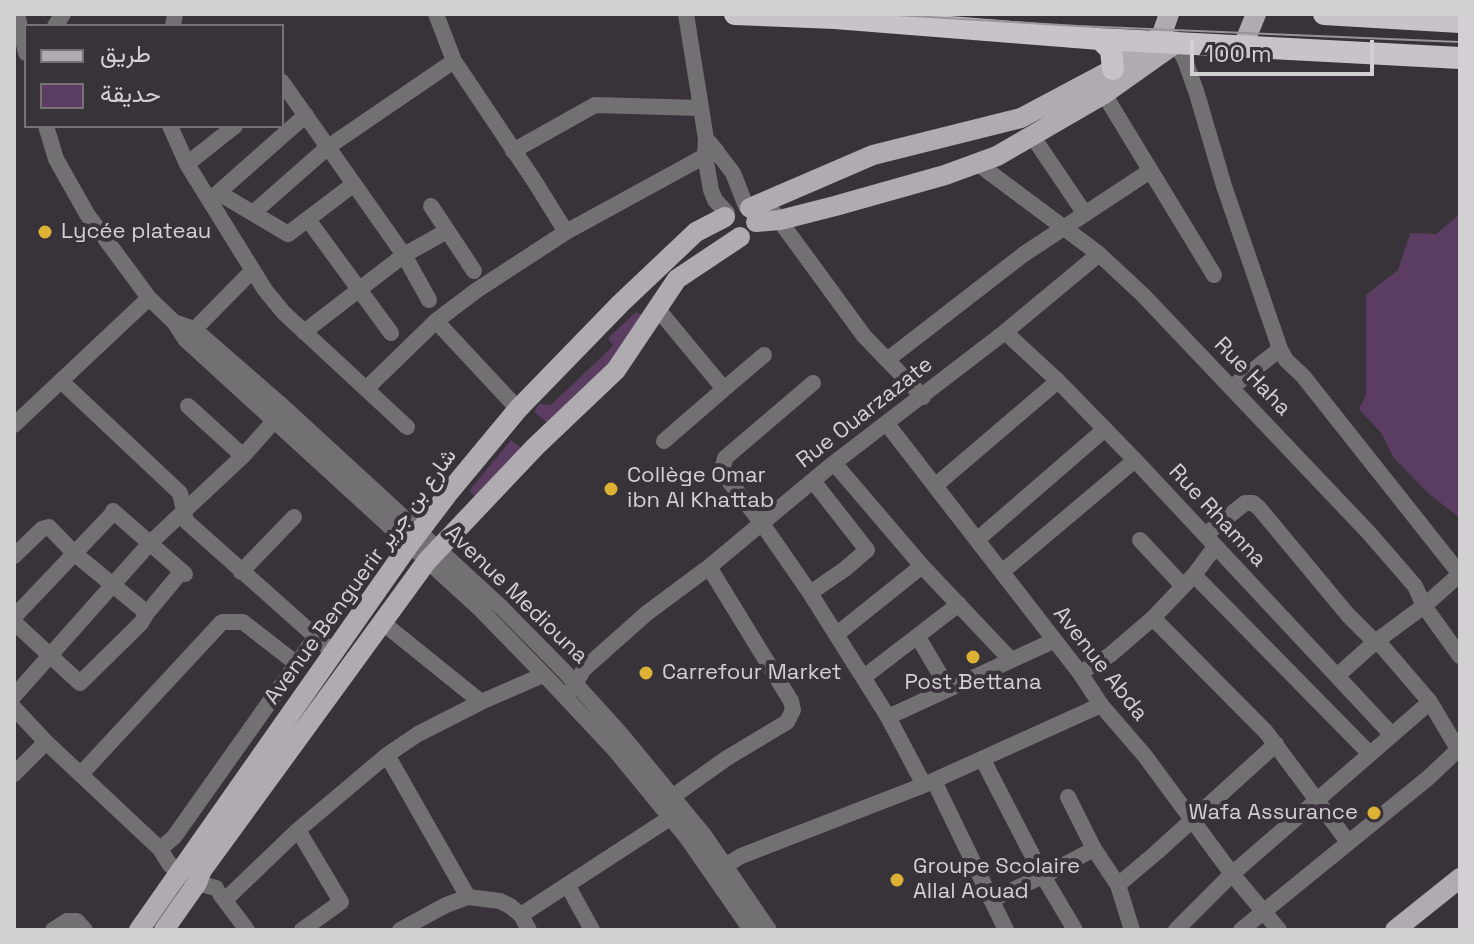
<!DOCTYPE html>
<html>
<head>
<meta charset="utf-8">
<style>
	body { margin:0 }
	#map { position:relative; width:1474px; height:944px; overflow:hidden; background:#383339; font-family:"Space Grotesk",Vazirmatn,sans-serif }
	canvas { display:block }
	.frame { position:absolute; inset:0; border:16px solid #d3d0d4; pointer-events:none }
	.legend { position:absolute; left:24px; top:24px; width:260px; height:104px; box-sizing:border-box; background:#383339; border:2px solid #767277; margin:0; padding:10px 14px; list-style:none; font-size:24px; color:#d3d0d4 }
	.legend li { display:flex; align-items:center; gap:16px; height:40px }
	.legend b { width:40px; border:2px solid #767277 }
	.scale { position:absolute; left:1190px; top:40px; width:184px; height:36px; box-sizing:border-box; border:4px solid #d3d0d4; border-top:0; padding-left:10px; font-size:24px; line-height:28px; white-space:nowrap; color:#d3d0d4; -webkit-text-stroke:6px #383339; paint-order:stroke }
</style>
</head>
<body>
<div id="map">
<canvas width="1474" height="944"></canvas>
<div class="frame"></div>
<ul class="legend">
<li><b style="height:10px;background:#b0abb1"></b>طريق</li>
<li><b style="height:22px;background:#5a3d61"></b>حديقة</li>
</ul>
<div class="scale">100 m</div>
</div>
<script>
const c = document.querySelector('canvas').getContext('2d');
c.lineJoin = 'round';
function fill(path, color) {
  c.fillStyle = color;
  c.fill(path, 'evenodd');
}
function toPath(rows) {
  const path = new Path2D();
  for (const r of rows) {
    path.moveTo(r[0], r[1]);
    for (let i = 2; i < r.length; i += 2) path.lineTo(r[i], r[i + 1]);
  }
  return path;
}
function trace(path, color, width, dash) {
  c.strokeStyle = color;
  c.lineWidth = width;
  c.lineCap = dash ? 'butt' : 'round';
  c.setLineDash(dash || []);
  c.stroke(path);
}
function drawText(font, color, halo, rows, align = 'center') {
  c.font = font + ' "Space Grotesk",Vazirmatn,sans-serif';
  c.lineWidth = 8;
  c.setLineDash([]);
  c.textBaseline = 'middle';
  c.strokeStyle = halo;
  c.fillStyle = color;
  for (const [text, x, y, turn = 0] of rows) {
    c.save();
    c.translate(x, y);
    c.rotate((+turn || 0) * Math.PI / 180);
    c.textAlign = isNaN(turn) ? turn : align;
    if (halo) c.strokeText(text, 0, 0);
    c.fillText(text, 0, 0);
    c.restore();
  }
}
fill(toPath([
	[1460,214,1460,518,1428,493,1393,457,1382,434,1359,409,1366,395,1366,295,1398,270,1410,233,1436,234],
	[636,312,647,317,638,334,550,425,534,412,539,404,551,405,613,346,608,338],
	[511,440,525,451,477,498,469,491]
]), '#5a3d61');
trace(toPath([
	[17,14,26,53],
	[436,14,454,61,535,182,566,232],
	[686,14,706,139,705,156,711,190,715,200,727,213],
	[55,26,63,14],
	[173,26,175,14],
	[1173,38,1185,60,1197,94,1224,186,1280,349,1286,360,1303,376,1460,574],
	[282,82,404,255,429,300],
	[1104,94,1214,275],
	[46,126,56,159,87,214,149,298,174,322,185,339,478,607,551,682,614,749,687,838,751,930],
	[170,126,187,164,265,290,284,313,407,427],
	[1033,137,1085,214],
	[710,143,733,173,746,206],
	[513,151,595,105,700,108],
	[977,163,1099,254,1143,295,1369,533,1415,586,1424,606,1460,656],
	[187,164,235,126],
	[219,193,288,234,354,184],
	[211,199,306,115],
	[431,206,474,271],
	[253,213,328,147,454,61],
	[774,213,864,336,923,397],
	[309,221,391,333],
	[656,307,724,389,764,355],
	[436,321,518,409],
	[174,322,194,329,279,403,502,608,564,671,621,734,704,835,769,930],
	[304,332,404,255,447,231],
	[1005,332,1058,381,1135,460,1392,735],
	[189,335,252,271],
	[887,360,1024,254,1150,171],
	[61,381,180,493,186,521,334,653],
	[813,383,725,458,722,472,761,522,810,593,888,717,1053,641],
	[367,388,436,321,477,290,566,232,716,150],
	[1231,388,1280,349],
	[188,406,243,456],
	[887,424,1080,673,1101,705,1145,756,1232,874,1279,930],
	[14,425,149,298],
	[664,441,724,389],
	[834,463,922,566,1010,659],
	[936,485,1058,381],
	[113,511,185,574],
	[1205,535,1245,503,1253,503,1259,508,1348,615,1375,642,1382,646,1430,702,1458,749],
	[978,539,1105,429],
	[1140,540,1183,586],
	[14,556,42,529,49,527,75,554,147,613,141,623,80,683,14,622],
	[241,572,294,517],
	[1002,572,1135,460],
	[1194,575,1370,754],
	[810,593,845,569,867,550,813,481],
	[147,613,182,571],
	[14,617,111,515],
	[1153,618,1266,732,1348,842],
	[383,623,481,702],
	[837,634,922,566],
	[918,637,948,688],
	[1080,673,1110,655,1153,618,1194,575,1215,547],
	[1337,676,1375,642,1424,606,1460,574],
	[864,677,959,604],
	[572,689,584,669,647,613,709,567,834,463,1005,332,1099,254],
	[14,696,150,543,243,456,282,412],
	[14,708,46,742,160,849,170,865,197,883,216,888],
	[888,717,924,785],
	[387,755,468,897],
	[983,760,1043,876,1075,930],
	[14,774,46,742],
	[81,774,222,622,243,622,297,664],
	[934,781,1006,930],
	[672,797,727,758,787,722,793,710,791,701,709,567],
	[1068,797,1094,849,1118,885,1132,930],
	[298,830,341,902,302,930],
	[160,849,174,837,315,638],
	[718,870,741,856,924,785,1101,705],
	[1118,885,1157,852,1276,744],
	[568,886,592,930],
	[220,894,247,930],
	[225,900,298,830,387,755,418,734,481,702,543,675],
	[991,900,1043,876,1094,849],
	[521,915,679,812],
	[53,930,67,921,77,921,85,930],
	[400,930,446,905,468,897,500,901,510,906,521,915,529,930],
	[1176,930,1232,874,1430,702],
	[1241,930,1428,778,1460,748]
]), '#737073', 16);
trace(toPath([
	[1243,46,1256,14],
	[750,208,873,155,1021,118,1113,69,1145,48,1162,34,1169,14],
	[756,222,780,220,835,206,945,175,997,156,1104,94,1176,43],
	[139,930,409,545,450,491,518,409,621,303,696,232,725,217],
	[164,930,197,883,202,870,427,561,535,447,616,370,677,279,740,237],
	[1395,930,1460,878]
]), '#b0abb1', 20);
trace(toPath([
	[735,14,835,18,1100,39,1460,58],
	[1324,14,1460,22],
	[1100,39,1111,50,1113,69]
]), '#c8c2ca', 22);
trace(toPath([
	[880,14,1078,26,1460,42]
]), '#989499', 2);
for (const [x, y, r, color] of [
	[45,232,8,"#ddb133"],
	[611,489,8,"#ddb133"],
	[973,657,8,"#ddb133"],
	[646,673,8,"#ddb133"],
	[1374,813,8,"#ddb133"],
	[897,880,8,"#ddb133"]
]) {
  const dot = new Path2D();
  dot.arc(x, y, r, 0, 2 * Math.PI);
  c.fillStyle = color;
  c.fill(dot);
  trace(dot, '#383339', 3);
}
drawText('22px', '#d3d0d4', '#383339', [
	["Lycée plateau",61,232],
	["Collège Omar",627,476],
	["ibn Al Khattab",627,501],
	["Carrefour Market",662,673],
	["Post Bettana",973,683,"center"],
	["Wafa Assurance",1358,813,"right"],
	["Groupe Scolaire",913,867],
	["Allal Aouad",913,892]
], 'left');
drawText('22px', '#d3d0d4', '#383339', [
	["Rue Haha",1252,377,46],
	["Rue Ouarzazate",865,413,-38],
	["Rue Rhamna",1217,516,47],
	["Avenue Benguerir شارع بن جرير",361,577,-54],
	["Avenue Mediouna",516,595,44],
	["Avenue Abda",1100,664,52]
]);
</script>
</body>
</html>
